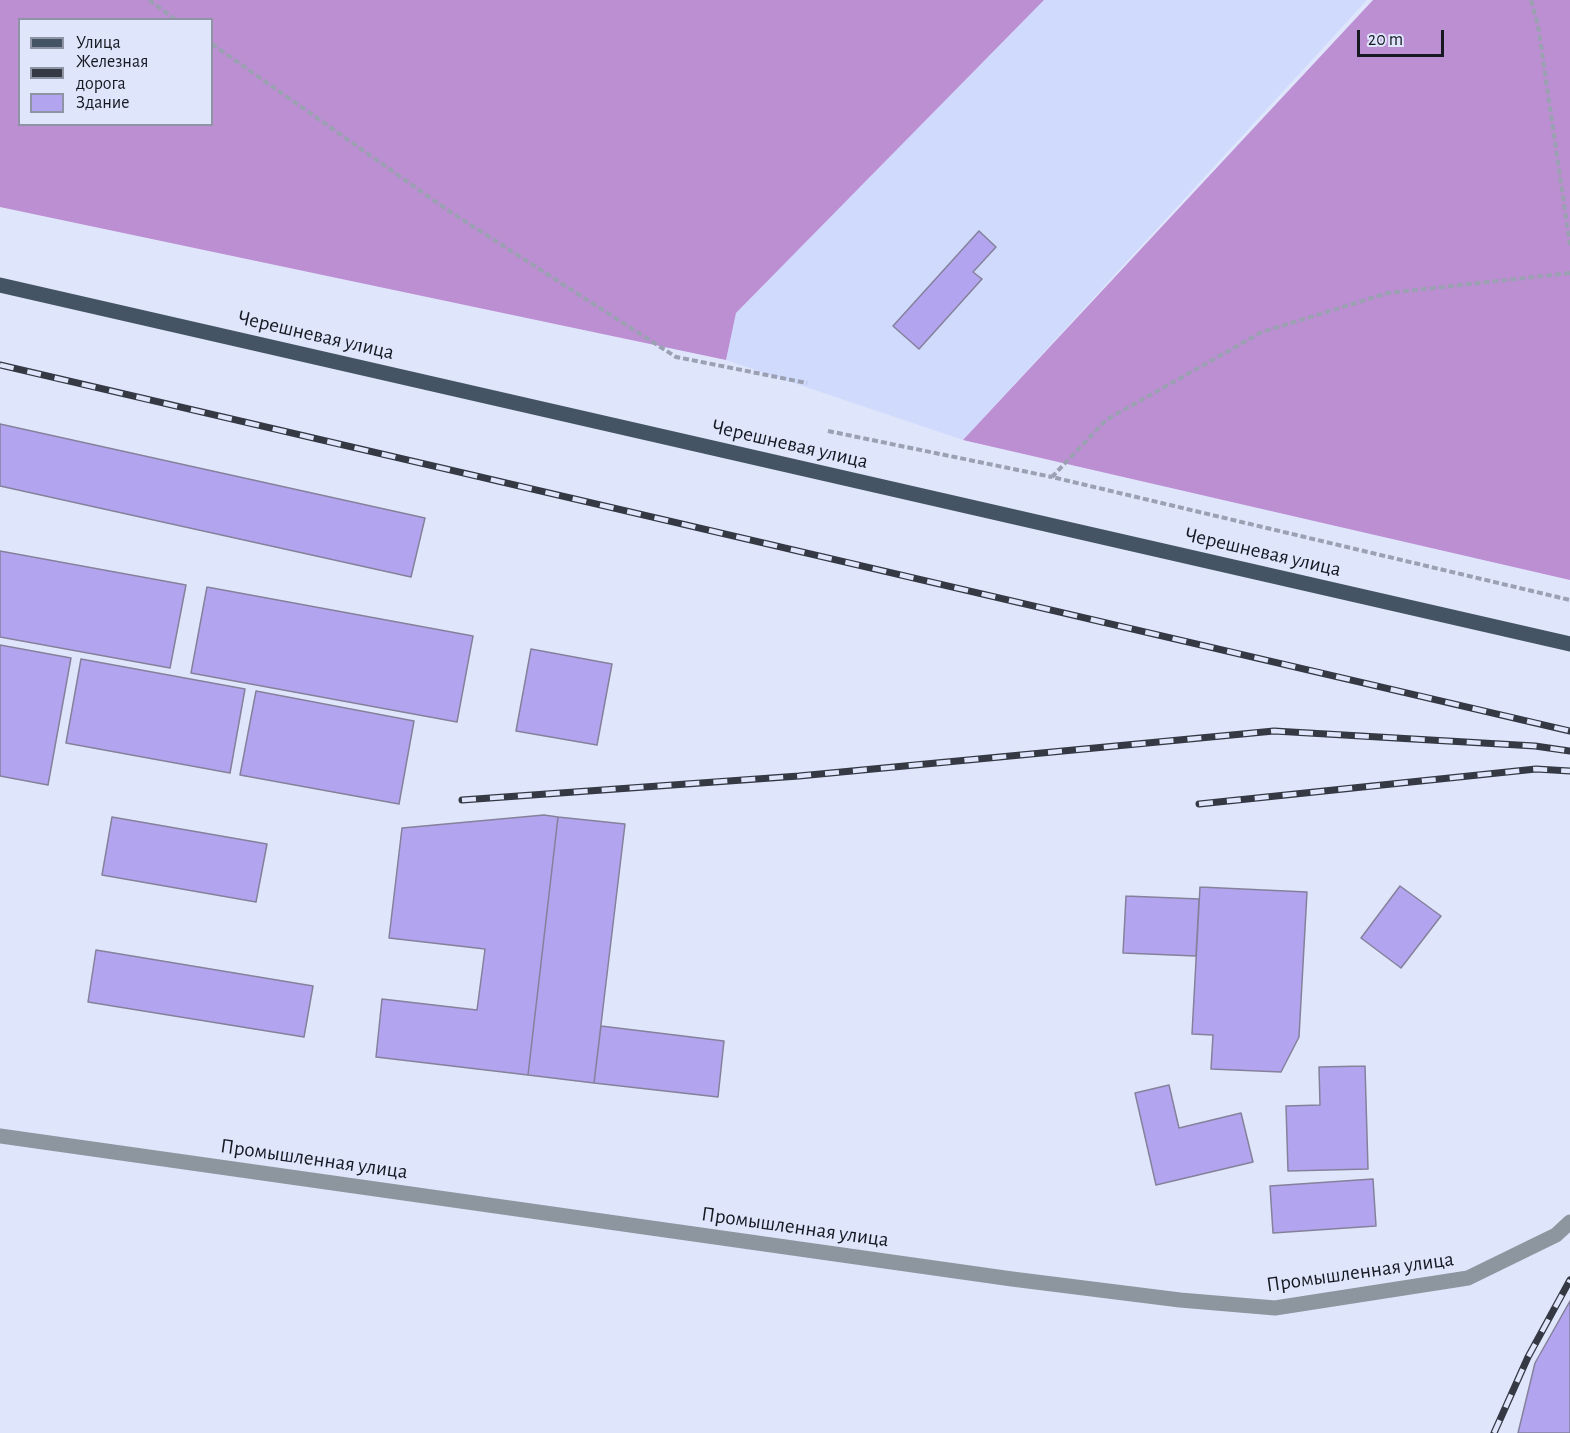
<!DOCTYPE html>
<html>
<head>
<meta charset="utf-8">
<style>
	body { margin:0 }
	#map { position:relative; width:1570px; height:1433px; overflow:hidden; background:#dfe6fc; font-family:"Alegreya Sans",sans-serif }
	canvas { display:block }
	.legend { position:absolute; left:18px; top:18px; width:195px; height:108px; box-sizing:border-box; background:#dfe6fc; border:2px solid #8f94a5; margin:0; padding:8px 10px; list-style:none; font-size:18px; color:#161922 }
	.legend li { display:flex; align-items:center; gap:12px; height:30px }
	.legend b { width:30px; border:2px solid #8f94a5 }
	.scale { position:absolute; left:1357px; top:30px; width:87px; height:27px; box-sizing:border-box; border:3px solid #161922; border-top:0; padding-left:8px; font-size:18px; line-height:21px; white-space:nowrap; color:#161922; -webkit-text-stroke:4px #dfe6fc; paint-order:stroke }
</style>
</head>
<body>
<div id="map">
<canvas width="1570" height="1433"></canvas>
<ul class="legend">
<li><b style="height:8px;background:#455464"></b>Улица</li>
<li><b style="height:8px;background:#353944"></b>Железная дорога</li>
<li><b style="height:16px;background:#b3a4f0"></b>Здание</li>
</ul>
<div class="scale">20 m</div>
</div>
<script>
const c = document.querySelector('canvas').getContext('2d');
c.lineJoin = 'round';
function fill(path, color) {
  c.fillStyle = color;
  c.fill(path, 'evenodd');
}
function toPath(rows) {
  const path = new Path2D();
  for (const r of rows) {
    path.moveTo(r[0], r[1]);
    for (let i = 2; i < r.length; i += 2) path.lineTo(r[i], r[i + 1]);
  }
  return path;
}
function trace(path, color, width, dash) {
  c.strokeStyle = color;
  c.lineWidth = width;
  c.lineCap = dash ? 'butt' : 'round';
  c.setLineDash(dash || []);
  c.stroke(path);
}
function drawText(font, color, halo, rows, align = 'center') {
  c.font = font + ' "Alegreya Sans",sans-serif';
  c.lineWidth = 5;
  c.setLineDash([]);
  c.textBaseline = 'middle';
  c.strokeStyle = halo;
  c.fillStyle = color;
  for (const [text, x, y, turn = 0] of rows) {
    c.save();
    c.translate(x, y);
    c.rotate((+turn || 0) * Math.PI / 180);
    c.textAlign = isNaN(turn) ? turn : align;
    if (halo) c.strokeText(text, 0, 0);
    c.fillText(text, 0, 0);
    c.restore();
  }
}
fill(toPath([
	[1044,0,1367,0,963,440,726,360,736,313]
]), '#cfdafc');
fill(toPath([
	[0,0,1044,0,736,313,726,360,0,207],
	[20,20,212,20,212,124,20,124],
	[1373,0,1570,0,1570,580,963,440]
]), '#bc8ed2');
const building = toPath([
	[979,231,996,247,973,272,982,279,919,349,893,326,979,231],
	[0,424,425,518,411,577,0,486,0,424],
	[0,551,186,585,170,668,0,637,0,551],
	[207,587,473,636,457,722,191,673,207,587],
	[0,645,71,658,48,785,0,776,0,645],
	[531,649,612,664,597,745,516,731,531,649],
	[81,659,245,689,230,773,66,743,81,659],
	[256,691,414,721,399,804,240,775,256,691],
	[544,815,558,817,528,1075,376,1057,382,999,477,1010,485,949,389,938,402,828,544,815],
	[112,817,267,844,256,902,102,875,112,817],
	[558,817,625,824,594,1083,528,1075,558,817],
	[1400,886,1441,916,1401,968,1361,938,1400,886],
	[1200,887,1307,892,1299,1037,1281,1072,1211,1069,1213,1035,1192,1034,1200,887],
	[1126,896,1199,899,1196,956,1123,953,1126,896],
	[96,950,313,986,304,1037,88,1002,96,950],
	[601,1026,724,1041,718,1097,594,1083,601,1026],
	[1365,1066,1368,1169,1288,1171,1286,1106,1320,1105,1319,1067,1365,1066],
	[1169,1085,1179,1128,1241,1113,1253,1162,1156,1185,1135,1093,1169,1085],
	[1373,1179,1376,1226,1273,1233,1270,1186,1373,1179],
	[1570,1301,1570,1433,1518,1433,1535,1363,1570,1301]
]);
fill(building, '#b3a4f0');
trace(building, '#85819b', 1.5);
trace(toPath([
	[149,0,176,20],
	[1531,0,1538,25,1570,245],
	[212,44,449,211,676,357,807,383],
	[1570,273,1388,293,1262,332,1106,420,1052,477,1570,600],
	[828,431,1052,477]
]), '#9ba0b2', 4, [6, 3]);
trace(toPath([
	[0,1136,1012,1279,1180,1300,1275,1308,1468,1278,1556,1235,1570,1222]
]), '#8d969f', 15);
trace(toPath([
	[0,285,1570,644]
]), '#455464', 15);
const rail = toPath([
	[0,365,1570,731],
	[462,800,799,776,1274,731,1535,746,1570,751],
	[1199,804,1536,769,1570,771],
	[1494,1433,1528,1357,1570,1280]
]);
trace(rail, '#353944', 7);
trace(rail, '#dfe6fc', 4.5, [14]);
drawText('21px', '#161922', '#dfe6fc', [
	["Черешневая улица",316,335,13],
	["Черешневая улица",790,444,13],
	["Черешневая улица",1263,552,13],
	["Промышленная улица",314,1159,8],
	["Промышленная улица",795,1227,8],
	["Промышленная улица",1360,1272,-8]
]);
</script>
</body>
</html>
